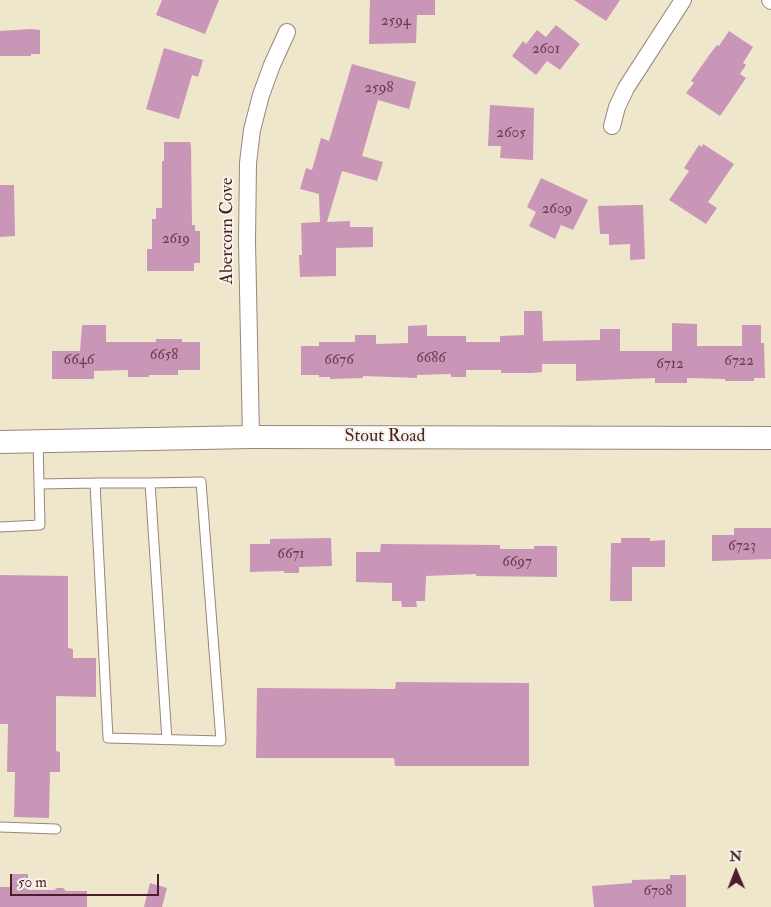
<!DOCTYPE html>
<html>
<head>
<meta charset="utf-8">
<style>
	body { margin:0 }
	#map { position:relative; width:771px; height:907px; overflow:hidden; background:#efe7cc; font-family:"IM FELL Double Pica",serif }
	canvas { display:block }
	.north { position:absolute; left:711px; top:847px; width:50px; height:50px; -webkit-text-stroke:4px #f7f3e8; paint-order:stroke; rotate:359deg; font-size:14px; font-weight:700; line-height:20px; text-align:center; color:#4a1f2b }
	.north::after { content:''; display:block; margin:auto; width:18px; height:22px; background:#4a1f2b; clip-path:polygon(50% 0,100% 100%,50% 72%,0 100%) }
	.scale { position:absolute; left:10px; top:874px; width:149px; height:22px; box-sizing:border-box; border:2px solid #4a1f2b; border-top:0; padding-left:6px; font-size:15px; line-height:18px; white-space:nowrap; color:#4a1f2b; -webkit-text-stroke:4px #f7f3e8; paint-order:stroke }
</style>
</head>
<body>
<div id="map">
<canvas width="771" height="907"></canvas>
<div class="north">N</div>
<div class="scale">50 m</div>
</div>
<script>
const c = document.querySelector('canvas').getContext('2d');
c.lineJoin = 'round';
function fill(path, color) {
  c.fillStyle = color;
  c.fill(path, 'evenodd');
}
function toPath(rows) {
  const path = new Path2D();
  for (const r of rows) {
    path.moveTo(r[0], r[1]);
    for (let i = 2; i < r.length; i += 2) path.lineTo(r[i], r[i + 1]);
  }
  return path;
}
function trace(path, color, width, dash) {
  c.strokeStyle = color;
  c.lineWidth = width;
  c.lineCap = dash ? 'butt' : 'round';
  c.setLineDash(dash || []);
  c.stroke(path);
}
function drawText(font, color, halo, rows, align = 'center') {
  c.font = font + ' "IM FELL Double Pica",serif';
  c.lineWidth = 4;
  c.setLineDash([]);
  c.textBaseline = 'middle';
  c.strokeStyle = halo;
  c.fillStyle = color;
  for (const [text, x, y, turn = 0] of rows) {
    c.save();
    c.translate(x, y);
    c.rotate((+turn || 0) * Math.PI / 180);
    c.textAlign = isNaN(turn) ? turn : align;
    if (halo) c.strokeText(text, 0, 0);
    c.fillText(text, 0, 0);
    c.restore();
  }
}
fill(toPath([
	[162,0,219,0,205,34,156,15],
	[370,0,435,0,435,15,417,15,416,43,369,44],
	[574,0,620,0,606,21],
	[556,25,580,44,560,70,547,61,536,75,512,56,523,41,526,44,537,30,546,37],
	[30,29,40,30,40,54,31,54,31,56,0,56,0,31],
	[729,31,753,47,743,63,746,65,740,74,746,78,720,116,686,93,694,83,691,81,710,54,717,45,719,46],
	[164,48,203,60,198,77,192,75,179,119,146,109],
	[352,64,416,82,409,109,378,100,362,156,383,162,377,181,342,171,327,222,350,221,350,227,373,227,373,247,336,248,336,276,300,277,299,255,302,255,301,223,320,222,319,194,300,189,306,168,312,170,321,138,329,141],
	[490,105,534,108,533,160,500,158,501,146,488,146],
	[164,142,190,142,191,146,192,225,195,225,195,231,200,231,200,263,194,263,194,271,147,271,147,249,152,249,152,219,156,219,156,208,162,208,162,161,164,161],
	[703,144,734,164,708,202,717,208,706,224,669,200,689,171,684,168,699,145,702,147],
	[541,178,588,200,573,230,561,225,555,239,529,226,536,212,527,207],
	[0,185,14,185,15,236,0,237],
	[635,205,643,205,645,259,630,260,630,244,609,245,609,234,600,234,598,206],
	[524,311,542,311,543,341,600,340,600,329,620,329,620,351,672,351,672,323,697,324,697,346,742,346,742,325,761,325,761,343,764,343,765,378,754,378,754,381,725,381,725,379,687,378,687,383,655,383,655,378,576,381,576,364,542,364,542,372,532,373,501,373,501,370,466,370,466,377,451,377,451,374,417,375,417,378,363,376,363,378,330,379,330,377,319,377,319,375,301,375,301,346,319,346,319,342,355,342,355,335,376,335,376,344,408,343,408,326,427,325,427,336,466,336,466,342,500,342,500,336,524,335],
	[82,325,106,325,106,342,156,342,156,339,182,339,182,342,200,342,200,370,178,370,178,375,149,375,149,377,128,377,128,370,94,371,94,379,52,379,52,351,80,351],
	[734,528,771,528,771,559,712,561,712,535,734,535],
	[331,538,332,566,299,567,299,573,284,573,284,571,250,572,250,544,270,544,270,539],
	[621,538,650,538,650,541,665,540,665,567,632,567,632,601,610,601,611,543,621,543],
	[381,544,500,545,500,549,534,549,534,546,557,546,557,577,476,576,476,574,426,576,425,601,416,601,417,607,402,607,401,601,392,601,392,583,356,582,356,552,380,552],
	[0,575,68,576,68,648,73,649,73,658,96,658,96,697,56,696,56,751,60,752,60,772,50,772,49,818,14,817,15,772,7,772,8,724,0,724],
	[396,682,529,683,529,766,395,766,394,758,256,758,257,688,395,689],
	[10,874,28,874,28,890,54,890,57,888,63,888,66,891,87,891,87,907,0,907,0,887,10,887],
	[670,875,686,875,686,907,594,907,592,886,632,883,632,880,670,879],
	[150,883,167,888,162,907,144,907]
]), '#c996b7');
const lane = toPath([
	[150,483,167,740],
	[39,484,95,483,150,483,201,482,221,741,108,738,95,483],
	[0,527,40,525,38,441],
	[0,827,56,829]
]);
const street = toPath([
	[770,0,771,1],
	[612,126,617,107,626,88,683,0],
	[251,437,247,241,248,163,252,130,261,95,272,65,287,32]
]);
const secondary = toPath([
	[0,442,251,437,771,438]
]);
trace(lane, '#9c837c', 11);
trace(street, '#9c837c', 18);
trace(secondary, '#9c837c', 24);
trace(lane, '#fff', 9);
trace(street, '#fff', 16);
trace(secondary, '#fff', 22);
drawText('15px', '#6a3d4e', null, [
	["2594",396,22],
	["2601",546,50],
	["2598",379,89],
	["2605",511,134],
	["2609",557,210],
	["2619",176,240],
	["6658",164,356],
	["6686",431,359],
	["6646",79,361],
	["6676",339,361],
	["6722",739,362],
	["6712",670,365],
	["6723",742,547],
	["6671",291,555],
	["6697",517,563],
	["6708",658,892]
]);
drawText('18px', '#4a1f2b', '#f7f3e8', [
	["Abercorn Cove",228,231,-90],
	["Stout Road",385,437]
]);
</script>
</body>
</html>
